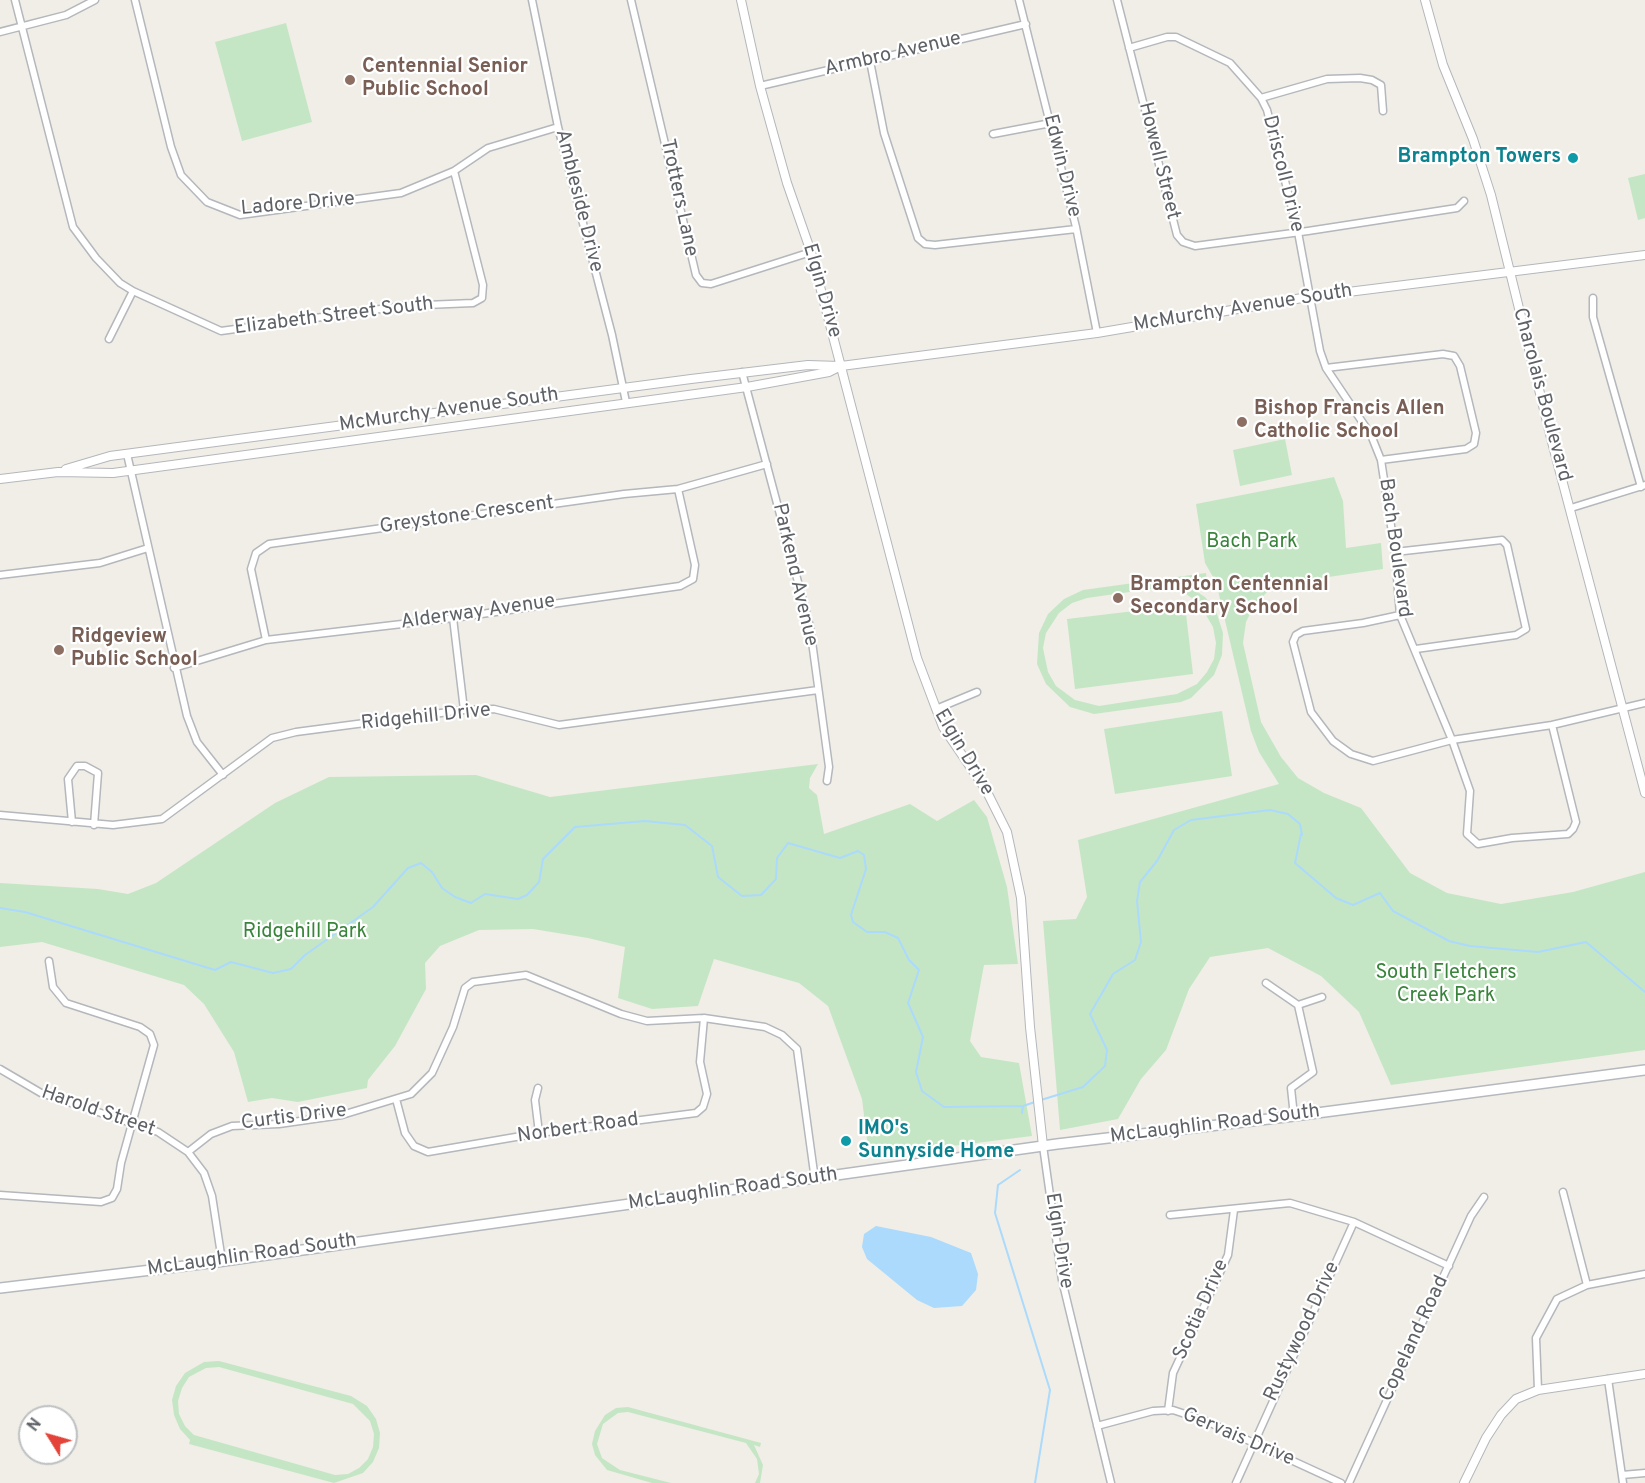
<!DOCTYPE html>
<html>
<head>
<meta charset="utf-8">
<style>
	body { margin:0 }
	#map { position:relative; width:1645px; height:1483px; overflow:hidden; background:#f0eee7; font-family:Overpass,sans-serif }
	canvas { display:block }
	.north { position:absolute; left:18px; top:1405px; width:60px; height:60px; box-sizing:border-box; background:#fff; border:2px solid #bfc0c2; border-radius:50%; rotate:307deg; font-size:16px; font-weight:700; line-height:24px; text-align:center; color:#5e6267 }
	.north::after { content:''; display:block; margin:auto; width:21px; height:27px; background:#e44339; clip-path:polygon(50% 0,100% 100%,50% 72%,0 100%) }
</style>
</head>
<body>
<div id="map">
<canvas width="1645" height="1483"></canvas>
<div class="north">N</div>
</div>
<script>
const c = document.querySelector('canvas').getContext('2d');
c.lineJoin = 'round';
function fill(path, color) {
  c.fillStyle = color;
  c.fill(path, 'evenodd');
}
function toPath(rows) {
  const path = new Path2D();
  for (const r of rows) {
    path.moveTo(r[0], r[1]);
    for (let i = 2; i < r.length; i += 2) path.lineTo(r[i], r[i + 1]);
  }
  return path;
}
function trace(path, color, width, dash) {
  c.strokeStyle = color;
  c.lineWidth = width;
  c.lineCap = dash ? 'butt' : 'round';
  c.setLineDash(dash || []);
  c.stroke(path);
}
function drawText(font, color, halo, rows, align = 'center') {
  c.font = font + ' Overpass,sans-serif';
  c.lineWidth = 4.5;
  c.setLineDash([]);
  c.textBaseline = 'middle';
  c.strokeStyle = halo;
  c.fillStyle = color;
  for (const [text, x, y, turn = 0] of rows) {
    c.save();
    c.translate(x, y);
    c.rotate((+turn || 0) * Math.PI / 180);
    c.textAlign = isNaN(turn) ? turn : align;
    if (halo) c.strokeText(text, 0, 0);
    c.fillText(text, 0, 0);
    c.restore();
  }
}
fill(toPath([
	[286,23,312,122,242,141,215,42],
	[1645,174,1645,218,1638,220,1628,178],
	[1285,439,1292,475,1240,486,1233,450],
	[1334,477,1343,501,1346,548,1381,543,1383,569,1281,584,1268,591,1254,606,1246,622,1243,643,1261,722,1281,757,1298,778,1324,793,1361,808,1410,873,1447,893,1501,904,1573,892,1645,872,1645,1050,1391,1085,1359,1012,1321,976,1268,948,1210,957,1189,989,1166,1050,1141,1079,1118,1119,1060,1130,1043,921,1076,919,1087,897,1078,840,1279,784,1259,752,1251,731,1216,582,1205,563,1196,504],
	[1206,573,1207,581,1187,585,1205,597,1216,611,1223,633,1222,655,1214,675,1191,698,1181,702,1094,714,1070,707,1046,684,1037,664,1039,633,1048,614,1064,599,1083,590],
	[1165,587,1183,592,1199,603,1213,627,1216,643,1214,659,1207,672,1197,684,1177,694,1099,706,1075,700,1056,686,1048,672,1043,648,1046,633,1059,613,1072,603,1087,598],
	[1185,605,1193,674,1075,689,1067,619],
	[1222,711,1232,776,1115,794,1104,729],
	[818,764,810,778,809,788,817,795,824,834,910,804,937,821,974,800,987,817,1007,887,1018,964,984,965,970,1041,981,1057,1019,1063,1032,1136,920,1150,920,1153,869,1156,862,1099,828,1006,799,983,714,959,698,1006,652,1009,618,998,625,947,588,938,533,929,479,930,440,946,425,963,426,989,395,1046,368,1080,367,1088,298,1102,272,1098,248,1102,234,1052,204,1004,184,985,42,942,0,947,0,883,98,889,128,894,156,883,275,803,329,777,476,775,550,797],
	[219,1361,351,1396,367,1406,376,1419,380,1433,379,1448,373,1462,363,1473,334,1483,189,1444,190,1440,180,1429,174,1415,172,1400,176,1386,185,1373,204,1362],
	[219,1367,353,1404,370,1421,374,1434,373,1447,368,1459,359,1468,348,1474,335,1475,194,1435,185,1426,179,1414,178,1401,182,1388,189,1377,206,1368],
	[628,1407,761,1443,760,1447,754,1445,763,1465,760,1483,755,1483,759,1474,757,1459,746,1443,628,1412,618,1413,603,1424,597,1444,602,1458,620,1470,671,1483,652,1483,607,1470,595,1455,592,1444,595,1431,605,1415,616,1408]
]), '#c5e6c5');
fill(toPath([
	[876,1226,931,1237,971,1253,978,1274,976,1290,962,1306,934,1308,917,1300,867,1259,862,1247,864,1234]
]), '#abdafc');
trace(toPath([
	[1301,834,1295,863,1336,898,1353,905,1380,893,1393,911,1449,941,1470,946,1538,952,1586,942,1645,992],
	[0,908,25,912,215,970,231,962,273,973,291,969,305,955,373,907,408,868,421,863,432,872,442,888,455,897,471,903,485,894,518,899,527,895,539,882,543,859,575,827,645,821,685,825,712,846,718,877,742,896,761,895,776,879,777,858,788,843,840,858,858,851,864,855,866,869,851,915,853,922,867,932,885,932,898,938,909,960,919,970,908,1003,923,1037,916,1072,922,1091,944,1107,1023,1106,1035,1102],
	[1041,1100,1083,1087,1105,1066,1107,1050,1090,1014,1113,974,1135,960,1141,942,1137,901,1140,882,1157,861,1174,830,1191,820,1270,810,1288,814,1300,824,1302,835],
	[1022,1113,1023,1106],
	[1020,1170,998,1185,995,1213,1050,1390,1035,1483]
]), '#abdafc', 2);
const minor = toPath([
	[15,0,73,227,96,258,120,283,133,291,221,331,402,306,473,303,482,298,483,285,454,171],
	[135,0,171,147,181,175,207,202,240,215,401,193,454,171,488,148,558,127],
	[532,0,558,127,612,335,626,402],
	[631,0,696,275,702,283,711,284,811,252],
	[1019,0,1076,227,1097,333],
	[1117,0,1177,235,1183,242,1195,246,1308,231,1457,208,1464,201],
	[0,32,66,15,95,0],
	[1129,48,1167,37,1176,37,1230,63,1261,98,1267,110,1298,232,1320,351,1326,368,1371,435,1381,460,1395,552,1400,615,1452,740,1552,725,1645,703],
	[870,61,884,133,918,238,925,244,935,245,1076,229],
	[760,86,1026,24],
	[1261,98,1327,79,1360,78,1372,80,1381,85,1383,111],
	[993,134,1051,123],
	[1593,298,1593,317,1641,487],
	[109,339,133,291],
	[1326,368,1443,354,1454,356,1460,366,1476,433,1474,444,1466,449,1381,460],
	[742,372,810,627,829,767,827,781],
	[127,454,187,716,197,742,223,775],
	[1571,508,1645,485],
	[1395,552,1502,540,1507,545,1526,629,1516,635,1416,649],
	[0,575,100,563,148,548],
	[1400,615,1363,623,1303,631,1296,635,1293,642,1311,712,1333,741,1351,754,1373,761,1452,740,1470,791,1467,834,1478,844,1512,838,1568,834,1573,829,1576,822,1552,725],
	[453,618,464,710],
	[266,640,251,569,256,553,269,544,624,494,678,489,767,464],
	[174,668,266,640,453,618,680,586,693,579,695,565,678,489],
	[936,709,977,692],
	[0,815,113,825,162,819,272,738,296,732,464,710,494,709,559,725,818,690],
	[72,822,68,779,77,766,85,766,98,773,94,825],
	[1266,983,1298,1005,1313,1072,1291,1088,1294,1116],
	[1298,1005,1322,997],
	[0,1069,41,1093,158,1132,188,1152,204,1173,212,1196,222,1261],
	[538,1088,535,1100,539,1133],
	[396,1099,405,1133,414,1146,428,1152,539,1133,696,1113,703,1107,707,1094,700,1062,704,1018],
	[1043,1146,1062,1280,1111,1483],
	[188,1152,211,1134,232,1126,279,1124,342,1115,411,1094,432,1073,453,1027,465,988,473,982,526,975,621,1014,647,1021,704,1018,765,1027,782,1035,797,1049,815,1180],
	[1563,1192,1587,1285],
	[0,1195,101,1202,112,1198,117,1189,121,1163,154,1045,150,1034,140,1027,66,1003,53,987,49,961],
	[1170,1215,1290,1203,1354,1222,1449,1266],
	[1608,1379,1623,1483],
	[1538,1390,1536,1338,1557,1299,1587,1285,1645,1274],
	[1168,1411,1173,1373,1228,1255,1234,1210],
	[1097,1426,1153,1411,1173,1410,1206,1421,1341,1483],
	[1622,1475,1645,1473],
	[1236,1483,1354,1222],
	[1349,1483,1471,1216,1484,1197]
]);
const tertiary = toPath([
	[741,0,760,86,787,183,811,252,917,658,943,727,986,790,1007,832,1021,898,1030,1027,1043,1146],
	[1425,0,1443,65,1473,139,1491,195,1552,442,1645,793],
	[66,469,110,456,691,379,808,365,840,366],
	[0,479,58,472,113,473,747,387,829,372,841,366,1097,333,1308,297,1645,255],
	[1464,1483,1486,1438,1501,1415,1516,1399,1538,1390,1645,1374]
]);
const secondary = toPath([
	[0,1288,210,1263,1057,1144,1294,1116,1645,1070]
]);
trace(minor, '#b4b7bb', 9);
trace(tertiary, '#b4b7bb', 10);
trace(secondary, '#b5b9be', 12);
trace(minor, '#fff', 6);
trace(tertiary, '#fff', 8);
trace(secondary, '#fff', 9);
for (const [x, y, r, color] of [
	[350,80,6,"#8d6e63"],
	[1573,158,6,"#0f9aa8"],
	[1242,422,6,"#8d6e63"],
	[1118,598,6,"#8d6e63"],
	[59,650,6,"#8d6e63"],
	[846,1141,6,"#0f9aa8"]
]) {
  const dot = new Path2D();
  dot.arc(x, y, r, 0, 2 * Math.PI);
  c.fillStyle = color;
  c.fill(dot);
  trace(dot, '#fff', 2);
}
drawText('20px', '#5e6267', '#fff', [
	["Armbro Avenue",893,55,-13],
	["Howell Street",1158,161,76],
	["Edwin Drive",1061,166,76],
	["Driscoll Drive",1282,174,76],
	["Trotters Lane",678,198,78],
	["Ambleside Drive",578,201,76],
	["Ladore Drive",298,205,-5],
	["Elgin Drive",821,291,74],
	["McMurchy Avenue South",1243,309,-9],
	["Elizabeth Street South",334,317,-7],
	["Charolais Boulevard",1541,395,75],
	["McMurchy Avenue South",449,411,-8],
	["Greystone Crescent",467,516,-8],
	["Bach Boulevard",1394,548,82],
	["Parkend Avenue",794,575,77],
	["Alderway Avenue",478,613,-8],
	["Ridgehill Drive",426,718,-6],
	["Elgin Drive",963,753,59],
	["Harold Street",98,1112,19],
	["Curtis Drive",294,1118,-7],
	["McLaughlin Road South",1215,1125,-7],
	["Norbert Road",578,1129,-8],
	["McLaughlin Road South",733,1190,-8],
	["Elgin Drive",1058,1241,81],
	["McLaughlin Road South",252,1256,-8],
	["Scotia Drive",1202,1310,-66],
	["Rustywood Drive",1303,1332,-65],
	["Copeland Road",1415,1339,-65],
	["Gervais Drive",1238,1438,23]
]);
drawText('bold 20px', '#785e54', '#fff', [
	["Centennial Senior",362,68],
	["Public School",362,91],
	["Bishop Francis Allen",1254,410],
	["Catholic School",1254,433],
	["Brampton Centennial",1130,586],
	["Secondary School",1130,609],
	["Ridgeview",71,638],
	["Public School",71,661]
], 'left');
drawText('bold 20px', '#0d838f', '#fff', [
	["Brampton Towers",1561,158],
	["IMO's",858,1130,"left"],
	["Sunnyside Home",858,1153,"left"]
], 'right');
drawText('20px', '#38843a', '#fff', [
	["Bach Park",1252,543],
	["Ridgehill Park",305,933],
	["South Fletchers",1446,974],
	["Creek Park",1446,997]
]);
</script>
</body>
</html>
